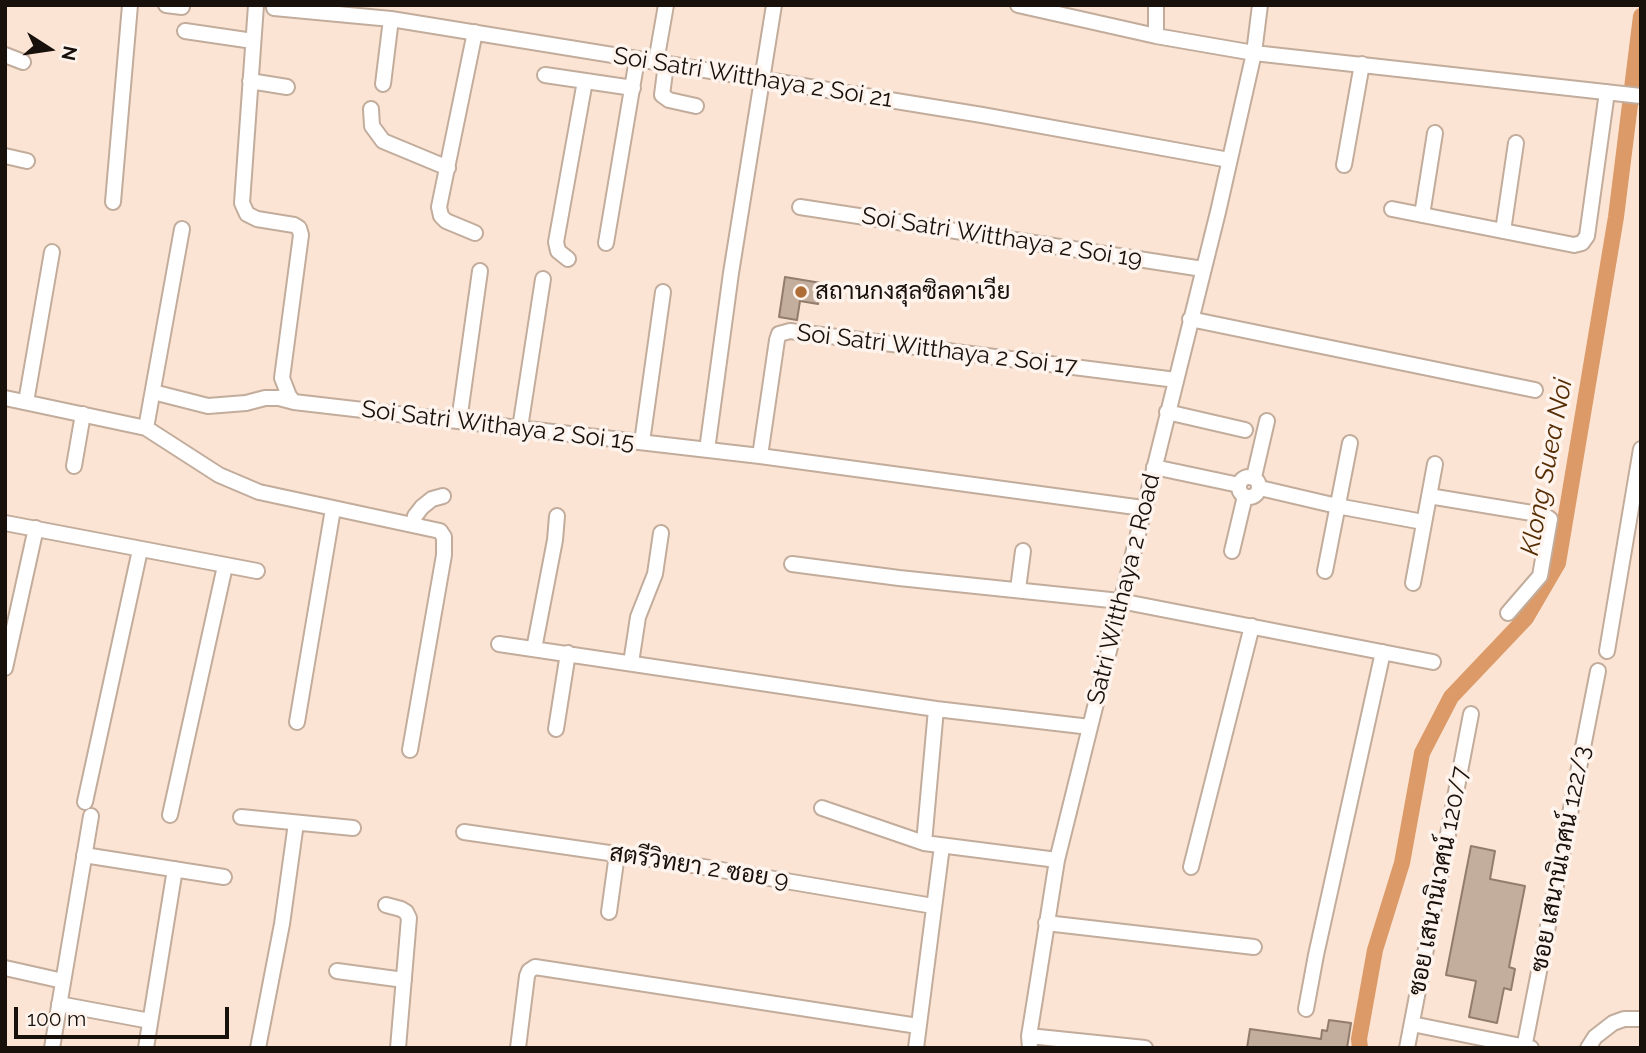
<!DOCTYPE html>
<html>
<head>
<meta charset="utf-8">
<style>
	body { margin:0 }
	#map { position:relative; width:1646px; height:1053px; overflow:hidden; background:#fbe4d3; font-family:Raleway,sans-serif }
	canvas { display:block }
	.frame { position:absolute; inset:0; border:7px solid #18110b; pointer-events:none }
	.north { position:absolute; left:14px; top:14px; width:70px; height:70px; -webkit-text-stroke:5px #fef4ed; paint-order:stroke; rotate:102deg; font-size:19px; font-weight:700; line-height:28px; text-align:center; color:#18110b }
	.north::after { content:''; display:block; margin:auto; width:24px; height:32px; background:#18110b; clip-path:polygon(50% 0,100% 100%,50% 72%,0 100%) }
	.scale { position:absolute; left:14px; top:1007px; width:215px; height:32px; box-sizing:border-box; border:4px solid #18110b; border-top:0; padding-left:9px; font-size:21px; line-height:24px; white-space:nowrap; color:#18110b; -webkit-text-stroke:5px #fef4ed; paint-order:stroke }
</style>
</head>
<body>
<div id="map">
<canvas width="1646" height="1053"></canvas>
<div class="frame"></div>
<div class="north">N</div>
<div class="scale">100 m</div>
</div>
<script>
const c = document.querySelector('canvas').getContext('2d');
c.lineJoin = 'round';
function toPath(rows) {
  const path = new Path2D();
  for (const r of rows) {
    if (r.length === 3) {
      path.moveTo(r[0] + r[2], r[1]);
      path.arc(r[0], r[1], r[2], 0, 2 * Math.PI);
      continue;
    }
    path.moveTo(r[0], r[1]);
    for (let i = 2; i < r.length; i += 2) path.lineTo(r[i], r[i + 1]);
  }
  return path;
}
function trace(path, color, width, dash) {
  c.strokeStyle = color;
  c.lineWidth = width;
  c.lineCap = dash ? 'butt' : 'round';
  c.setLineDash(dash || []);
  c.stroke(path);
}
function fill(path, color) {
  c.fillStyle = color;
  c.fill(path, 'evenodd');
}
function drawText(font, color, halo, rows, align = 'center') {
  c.font = font + ' Raleway,Sarabun,sans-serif';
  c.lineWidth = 7;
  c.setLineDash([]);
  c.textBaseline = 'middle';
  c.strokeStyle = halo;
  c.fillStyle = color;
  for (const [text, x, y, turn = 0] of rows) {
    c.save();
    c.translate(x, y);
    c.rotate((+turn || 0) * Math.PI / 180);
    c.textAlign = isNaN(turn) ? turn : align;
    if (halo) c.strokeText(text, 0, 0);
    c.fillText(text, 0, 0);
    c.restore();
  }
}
trace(toPath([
	[1360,1048,1359,1039,1375,950,1402,863,1422,753,1451,697,1526,618,1558,563,1616,217,1641,16]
]), '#db9a68', 16);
const building = toPath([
	[785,277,821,283,818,304,800,301,797,320,779,317,785,277],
	[1471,846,1495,851,1490,879,1525,886,1509,967,1515,969,1511,990,1504,988,1497,1023,1469,1017,1476,981,1446,975,1471,846],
	[1329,1020,1351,1023,1347,1048,1247,1048,1250,1029,1321,1039,1322,1030,1327,1031,1329,1020]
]);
fill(building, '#c3ad9d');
trace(building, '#927d6d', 2);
const minor = toPath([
	[166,5,182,7],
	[256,5,242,203,247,214,257,219,294,225,299,228,301,235,282,378,289,396,294,402,760,456,1143,508],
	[1018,5,1156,36,1254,53,1641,96],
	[274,8,391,19,982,115,1229,160],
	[185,31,253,41],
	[1156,36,1156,5],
	[5,55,23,62],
	[656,62,666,5],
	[666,64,662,95,669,100,696,106],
	[545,75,633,88],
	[250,81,287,87],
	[383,84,391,19],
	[371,109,372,126,383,141,448,168],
	[5,156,27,161],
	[1344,165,1362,64],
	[113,202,130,5],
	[800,207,1203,269],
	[1392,209,1574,245,1582,243,1587,236,1607,92],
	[1422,215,1435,133],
	[1503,231,1516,143],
	[475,233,446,221,441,216,439,207,475,32],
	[606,243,637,59],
	[568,259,558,251,556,242,585,81],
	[1190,319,1535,390],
	[153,392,208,406,246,403,265,398,279,398,294,402],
	[5,398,146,428,219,475,259,492,440,531,444,537,444,555,410,750],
	[26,402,52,252],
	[1167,412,1245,430],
	[459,421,480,271],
	[146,428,182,229],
	[520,428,543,279],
	[642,442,663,292],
	[707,450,731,273,774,5],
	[760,456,777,340,779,334,790,331,1176,380],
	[74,466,83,414],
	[1154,467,1239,485],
	[1249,487,10],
	[1254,477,1267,421],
	[1260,488,1337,506,1423,522],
	[1429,496,1544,515,1550,519,1540,576,1508,613],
	[5,523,257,571],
	[413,525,415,516,422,507,432,499,443,496],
	[1232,551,1245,496],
	[792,564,899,578,1120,601,1433,662],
	[1325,571,1350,443],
	[1413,583,1435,464],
	[1018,589,1023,551],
	[499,644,936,709,1090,727],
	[534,649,555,540,557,516],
	[1607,651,1641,449],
	[631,663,638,617,655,574,661,533],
	[5,668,36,528],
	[297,722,333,509],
	[556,729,568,653],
	[85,802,140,550],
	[822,808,924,843,1057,860],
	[170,815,225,566],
	[241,817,353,828],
	[464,832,692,865,933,906],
	[924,843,936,709],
	[84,855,224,877],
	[1191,867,1252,626],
	[386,905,401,909,406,912,409,918,398,1048],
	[609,912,617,854],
	[1046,923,1254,947],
	[5,968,63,981],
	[337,971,404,980],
	[59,1004,150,1021],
	[1306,1009,1316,955,1383,652],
	[1412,1024,1531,1048],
	[1029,1036,1145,1048],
	[52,1048,91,816],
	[146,1048,175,869],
	[258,1048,282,924,296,823],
	[518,1048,527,976,529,971,535,967,918,1026],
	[916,1048,942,846],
	[1030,1048,1029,1036,1035,999,1057,860,1218,212,1254,53,1260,5],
	[1407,1048,1471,714],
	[1524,1048,1598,671],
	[1588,1048,1595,1037,1613,1023,1624,1019,1641,1019]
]);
trace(minor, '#c2ac9c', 18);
trace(minor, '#fff', 14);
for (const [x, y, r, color] of [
	[801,292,7,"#ae6d37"]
]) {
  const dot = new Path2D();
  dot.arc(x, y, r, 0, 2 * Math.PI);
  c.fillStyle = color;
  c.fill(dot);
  trace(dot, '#fef4ed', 2.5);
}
drawText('24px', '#18110b', '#fef4ed', [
	["Soi Satri Witthaya 2 Soi 21",753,78,9],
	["Soi Satri Witthaya 2 Soi 19",1002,238,9],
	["Soi Satri Witthaya 2 Soi 17",937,350,7],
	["Soi Satri Withaya 2 Soi 15",498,426,7],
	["Satri Witthaya 2 Road",1124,589,-76],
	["ซอย เสนานิเวศน์ 122/3",1561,859,-79],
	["สตรีวิทยา 2 ซอย 9",699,867,9],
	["ซอย เสนานิเวศน์ 120/7",1439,881,-79]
]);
drawText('24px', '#18110b', '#fef4ed', [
	["สถานกงสุลซิลดาเวีย",815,292]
], 'left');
drawText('italic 26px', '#562c03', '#fef4ed', [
	["Klong Suea Noi",1547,467,-79]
]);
</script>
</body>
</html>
